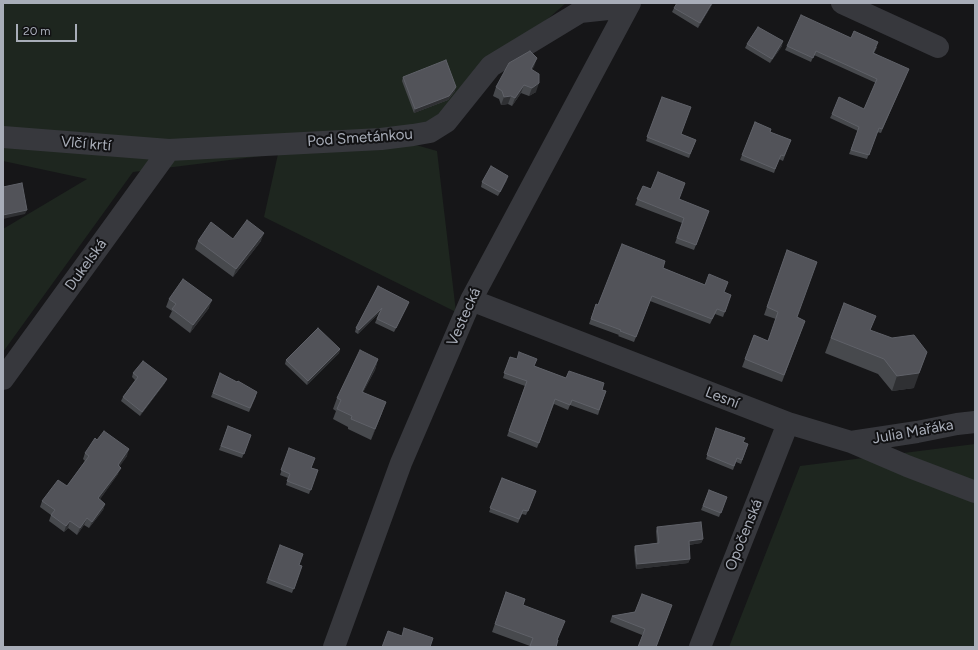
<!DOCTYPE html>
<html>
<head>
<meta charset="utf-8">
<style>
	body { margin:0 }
	#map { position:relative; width:978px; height:650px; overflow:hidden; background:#161618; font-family:Figtree,sans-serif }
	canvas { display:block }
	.frame { position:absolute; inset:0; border:4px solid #a8adb8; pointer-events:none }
	.scale { position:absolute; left:16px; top:24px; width:61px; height:18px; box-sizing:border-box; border:2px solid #a8adb8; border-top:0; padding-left:5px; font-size:12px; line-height:14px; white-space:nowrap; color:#a8adb8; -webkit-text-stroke:3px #111113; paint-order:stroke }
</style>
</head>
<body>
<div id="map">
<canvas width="978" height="650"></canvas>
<div class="frame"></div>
<div class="scale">20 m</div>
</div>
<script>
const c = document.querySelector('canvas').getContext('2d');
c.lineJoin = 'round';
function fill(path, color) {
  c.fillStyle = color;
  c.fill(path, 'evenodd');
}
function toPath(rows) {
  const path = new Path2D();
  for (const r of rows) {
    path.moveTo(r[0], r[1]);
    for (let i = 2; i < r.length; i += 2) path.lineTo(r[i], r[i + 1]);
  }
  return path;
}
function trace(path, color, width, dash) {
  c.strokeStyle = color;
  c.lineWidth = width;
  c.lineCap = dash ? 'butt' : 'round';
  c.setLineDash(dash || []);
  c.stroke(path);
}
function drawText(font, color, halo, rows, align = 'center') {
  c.font = font + ' Figtree,sans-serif';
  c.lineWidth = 4;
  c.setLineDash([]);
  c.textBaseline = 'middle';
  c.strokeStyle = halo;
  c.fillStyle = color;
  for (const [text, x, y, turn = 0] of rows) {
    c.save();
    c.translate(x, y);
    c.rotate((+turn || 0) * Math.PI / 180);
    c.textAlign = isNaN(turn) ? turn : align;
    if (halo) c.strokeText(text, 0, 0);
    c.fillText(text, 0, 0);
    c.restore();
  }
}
fill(toPath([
	[3,3,566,3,426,125,374,133,437,151,456,312,264,217,278,154,133,172,3,352,3,229,87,179,3,161],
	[975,444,975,647,729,647,800,466]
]), '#1e261f');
trace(toPath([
	[842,3,938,47],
	[3,137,169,150,381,139,413,135,430,132,446,122,491,66,580,12,627,7],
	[471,300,788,423,851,442,907,466,975,492],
	[3,379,169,150],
	[851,442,917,432,957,424,975,422],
	[334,647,401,463,471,300,630,3],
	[700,647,788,423]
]), '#37383d', 22);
fill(toPath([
	[713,3,698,28,672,12,674,8],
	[851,38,877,47,874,53,907,73,881,133,877,132,867,159,849,154,858,131,830,118,832,114,864,109,876,83,814,55,811,62,785,50,787,46],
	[747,44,782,46,770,63,745,48],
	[537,58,532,69,536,92,529,96,521,93,512,106,508,104,501,105,499,99,493,96,496,87],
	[403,77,455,91,448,100,414,113,402,81],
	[662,97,681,134,696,140,689,158,646,141],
	[755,122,770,132,791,140,783,161,779,159,774,173,740,160],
	[507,180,498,196,481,187,482,182],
	[643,186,709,211,694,250,675,243,682,223,635,205],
	[198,241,261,241,233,277,195,249],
	[787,250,797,317,805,321,782,382,742,367,754,335,768,341,776,319,764,315],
	[663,268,731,295,723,317,715,314,710,324,650,301,634,342,618,336,619,335,589,324,596,304,598,305],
	[378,286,409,302,407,307,394,332,375,323,379,313,358,334,355,332,356,328],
	[169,299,209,308,190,333,169,317,172,311,166,307],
	[844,303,871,330,914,388,892,391,878,374,825,353],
	[340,349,339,353,307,385,285,364,286,360],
	[510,357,566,378,606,391,598,415,570,405,568,410,554,404,537,448,507,436,525,386,503,378],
	[378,359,375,370,363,392,382,413,371,440,348,429,348,427,333,419,336,411,333,409,337,398],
	[133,373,165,383,140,416,121,401,123,397,135,380,132,377],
	[220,373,256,396,249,412,211,397],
	[228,426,251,435,242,458,219,450],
	[716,428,743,442,748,444,741,464,736,462,733,470,706,459],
	[97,440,127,456,119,466,118,474,100,499,105,504,103,510,89,528,84,525,77,535,68,528,64,532,49,521,51,515,40,507,42,501,67,486,85,461,83,459,85,453],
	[289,448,312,468,318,470,309,494,286,485,288,478,280,475],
	[502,478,536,491,526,515,522,514,518,523,489,512],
	[709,490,727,497,719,517,701,510],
	[657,527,703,539,701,543,689,545,690,559,688,563,636,569,634,550,635,546,657,543,656,531],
	[280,545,299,565,302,566,292,593,266,583],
	[506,592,523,605,557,640,556,647,530,647,530,646,492,632],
	[672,605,642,635,610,622,612,616]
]), '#47494d');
fill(toPath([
	[712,3,713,3,698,28,700,23],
	[783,41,782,46,770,63,772,59],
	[537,58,534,67,528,77,531,69],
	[539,83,536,92,529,96,532,88],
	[524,85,521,93,512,106,515,98],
	[456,87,455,91,448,100,414,113,415,109],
	[511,96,508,104,501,105,504,97],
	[508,176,507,180,498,196],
	[27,210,25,214,3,219,3,215],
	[264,233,261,241,233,277,236,269],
	[212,300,209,308,190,333,193,325],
	[382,308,380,312,358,334,359,330],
	[340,349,339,353,307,385,308,381],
	[927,352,914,388,892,391,897,376],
	[378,359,375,370,358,402,362,392],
	[167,379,165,383,140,416,142,412],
	[386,402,382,413,371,440,375,429],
	[129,449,127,456,116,472,118,465],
	[121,468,118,474,96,505,98,498],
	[105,504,103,510,89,528,92,522],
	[87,518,84,525,77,535,80,528],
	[70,521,68,528,64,532,66,526],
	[703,539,701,543,688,545,689,541],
	[690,559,688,563,636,569,637,564]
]), '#2f3033');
const building = toPath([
	[677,3,712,3,700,23,674,8,677,3],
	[801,15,851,38,854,31,878,42,873,53,909,69,882,129,879,128,869,155,851,150,859,127,832,114,839,97,864,109,877,79,816,51,813,58,787,46,801,15],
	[758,27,783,41,772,59,747,44,758,27],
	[530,51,537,58,531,69,539,74,539,83,532,88,524,85,515,98,511,96,504,97,502,91,496,87,509,63,530,51],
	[446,60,456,87,449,96,415,109,403,77,446,60],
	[662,97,691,107,681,134,696,140,690,154,647,137,662,97],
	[755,122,771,129,770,132,791,140,784,156,781,155,775,169,742,155,755,122],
	[491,166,508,176,500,192,482,182,491,166],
	[658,172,685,183,679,199,709,211,696,245,677,238,684,218,637,199,643,186,651,189,658,172],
	[22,183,27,210,3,215,3,187,22,183],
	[247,220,264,233,236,269,198,241,211,222,233,239,247,220],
	[622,244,665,261,663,268,705,285,709,274,728,282,724,292,731,295,725,312,717,309,712,319,652,296,636,337,620,331,621,330,591,319,596,304,598,305,622,244],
	[787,250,817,262,797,317,805,321,784,375,745,359,754,335,768,341,778,312,767,307,787,250],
	[183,279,212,300,193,325,172,309,176,304,169,299,183,279],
	[378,286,409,302,396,328,377,319,382,308,359,330,356,328,378,286],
	[844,303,876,316,870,330,892,338,914,335,927,352,919,373,897,376,884,359,831,338,844,303],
	[318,328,340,349,308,381,286,360,318,328],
	[360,350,378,359,362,392,386,402,375,429,351,419,352,416,337,409,341,400,337,398,360,350],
	[519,352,537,359,534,366,566,378,569,371,604,383,602,390,606,391,599,410,572,400,570,405,555,399,539,443,509,431,527,381,504,373,510,357,517,359,519,352],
	[143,361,167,379,142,412,123,397,138,377,133,373,143,361],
	[220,373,237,382,238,381,257,392,250,408,213,393,220,373],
	[228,426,251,435,244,454,221,446,228,426],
	[716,428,745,438,743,442,748,444,742,460,737,458,734,466,707,455,716,428],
	[104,431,129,449,118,465,121,468,98,498,105,504,92,522,87,518,80,528,70,521,66,526,51,515,55,510,42,501,58,480,67,486,89,456,85,453,95,438,97,440,104,431],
	[289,448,315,458,311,468,318,470,311,490,287,481,290,474,281,470,289,448],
	[502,478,536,491,528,511,523,510,519,519,490,508,502,478],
	[709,490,727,497,721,513,703,506,709,490],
	[701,522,703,539,689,541,690,559,637,564,635,546,659,543,657,527,701,522],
	[280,545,303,554,299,565,302,566,294,589,268,579,280,545],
	[506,592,525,599,523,605,565,621,557,640,558,640,556,647,532,647,530,646,533,638,495,624,506,592],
	[642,594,672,605,656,647,638,647,645,629,612,616,635,612,642,594],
	[404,628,433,638,430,647,382,647,388,631,402,636,404,628]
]);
fill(building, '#525359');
trace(building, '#5f6168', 1);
drawText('15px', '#a8adb8', '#111113', [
	["Pod Smetánkou",360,138,-4],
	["Vlčí krtí",86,144,5],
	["Dukelská",86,265,-54],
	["Vestecká",464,317,-66],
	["Lesní",722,398,21],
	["Julia Mařáka",913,432,-10],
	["Opočenská",744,535,-68]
]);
</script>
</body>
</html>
